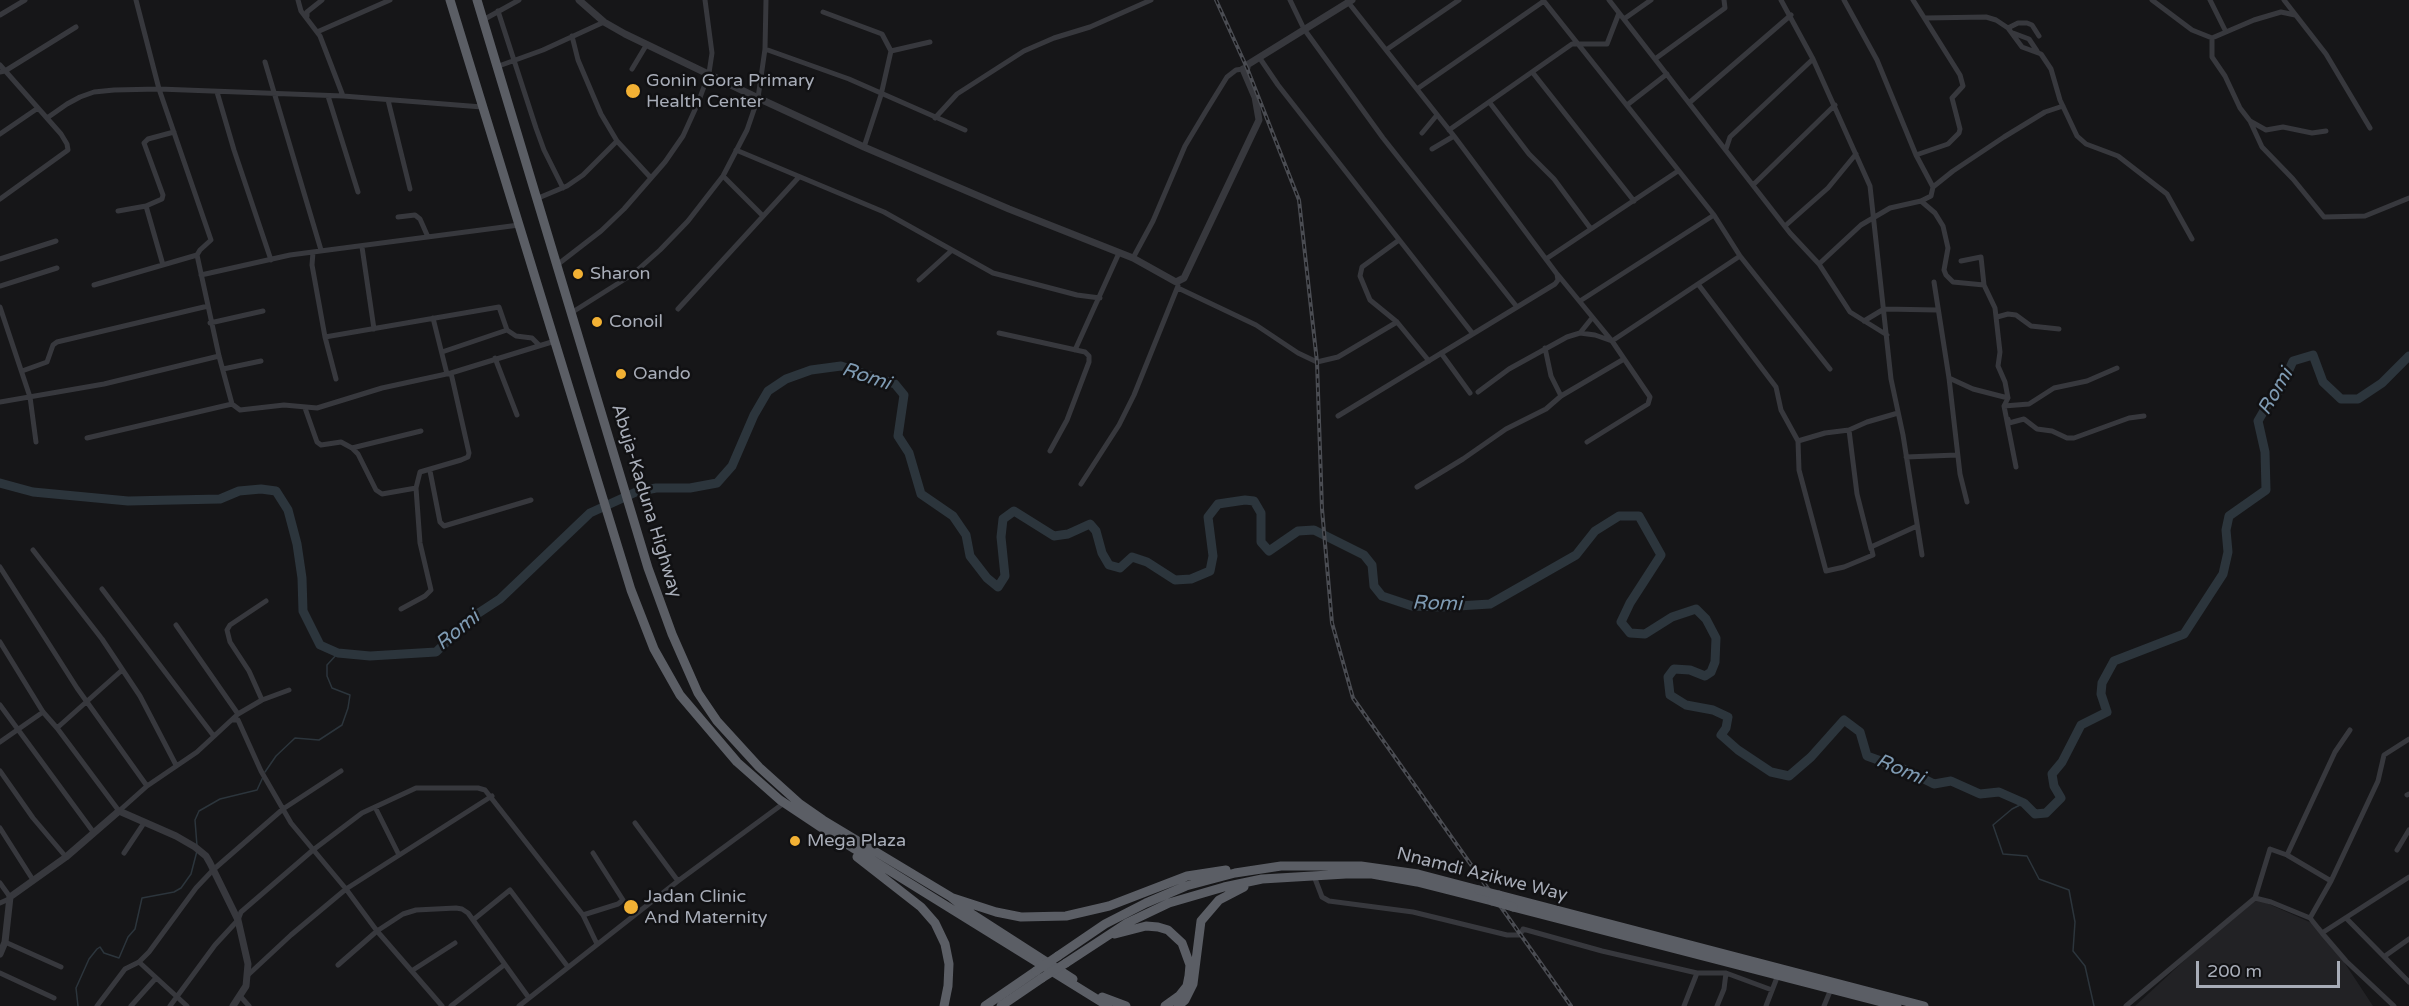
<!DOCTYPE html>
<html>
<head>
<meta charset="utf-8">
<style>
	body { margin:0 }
	#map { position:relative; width:2409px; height:1006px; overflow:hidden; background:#161618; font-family:"Varela Round",sans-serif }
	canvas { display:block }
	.scale { position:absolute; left:2196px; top:961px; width:144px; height:27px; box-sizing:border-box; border:3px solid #a8adb8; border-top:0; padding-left:8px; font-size:18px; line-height:21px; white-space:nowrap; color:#a8adb8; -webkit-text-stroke:4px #111113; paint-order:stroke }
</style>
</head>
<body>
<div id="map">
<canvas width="2409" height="1006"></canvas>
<div class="scale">200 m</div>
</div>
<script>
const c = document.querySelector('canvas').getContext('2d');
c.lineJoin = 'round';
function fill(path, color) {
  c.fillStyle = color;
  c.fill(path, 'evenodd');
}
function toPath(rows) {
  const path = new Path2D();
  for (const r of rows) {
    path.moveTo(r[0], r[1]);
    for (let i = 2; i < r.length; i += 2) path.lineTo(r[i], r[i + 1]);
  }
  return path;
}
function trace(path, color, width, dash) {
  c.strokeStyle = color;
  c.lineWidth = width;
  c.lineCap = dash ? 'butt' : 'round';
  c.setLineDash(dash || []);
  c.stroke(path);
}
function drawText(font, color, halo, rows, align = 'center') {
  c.font = font + ' "Varela Round",sans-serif';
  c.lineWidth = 5;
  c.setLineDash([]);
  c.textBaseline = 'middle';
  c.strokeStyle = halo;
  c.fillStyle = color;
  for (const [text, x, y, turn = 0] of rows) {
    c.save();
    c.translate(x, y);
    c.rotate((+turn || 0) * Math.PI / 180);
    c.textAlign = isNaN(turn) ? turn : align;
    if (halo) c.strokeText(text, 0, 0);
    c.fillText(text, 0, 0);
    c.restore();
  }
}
fill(toPath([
	[2253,897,2321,927,2373,1006,2135,1006]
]), '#222225');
trace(toPath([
	[265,772,276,756,295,738,319,740,342,725,348,708,350,695,332,688,327,676,327,665,338,653],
	[2024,803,2012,809,1993,825,2003,854,2027,856,2039,879,2069,890,2075,922,2073,951,2085,966,2094,1006],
	[197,846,195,820,199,811,220,799,257,790,263,777],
	[78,1006,76,988,89,959,97,949,100,947,104,953,119,958,128,937,135,929,142,898,174,892,181,888,191,874,197,851]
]), '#2c353c', 1.5);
trace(toPath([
	[0,483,33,492,128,501,220,499,239,491,261,489,276,491,288,510,297,544,302,578,303,611,320,645,338,653,370,656,436,652,474,616,500,599,590,513,636,492,656,488,690,488,717,483,732,466,754,415,768,391,786,379,811,370,841,366,895,384,904,395,898,436,909,453,921,494,953,516,966,535,970,556,987,578,998,587,1005,576,1001,537,1003,519,1014,511,1054,536,1068,534,1090,524,1096,531,1102,553,1109,565,1120,568,1132,557,1147,562,1175,580,1191,579,1210,571,1213,556,1208,517,1218,504,1245,500,1254,501,1261,513,1261,542,1269,551,1298,531,1314,530,1364,555,1372,565,1374,586,1382,596,1412,606,1442,607,1490,604,1576,555,1595,531,1619,516,1639,516,1661,555,1630,603,1621,622,1630,633,1645,634,1672,617,1696,609,1706,619,1716,638,1715,662,1711,672,1705,676,1690,670,1674,669,1668,677,1670,695,1686,705,1713,710,1728,717,1726,728,1721,735,1738,750,1771,772,1789,776,1811,757,1844,720,1860,732,1867,756,1906,770,1934,784,1951,781,1980,794,1999,792,2024,803,2035,814,2046,813,2061,798,2054,786,2052,774,2062,762,2081,725,2107,712,2101,694,2102,683,2114,661,2184,634,2223,574,2228,552,2226,530,2229,516,2266,490,2265,452,2258,421,2269,402,2280,390,2293,361,2313,355,2323,382,2341,399,2358,399,2382,383,2409,356]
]), '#2c353c', 9);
trace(toPath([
	[298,0,301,11,320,36,343,96],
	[1290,0,1304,29,1383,138,1517,307],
	[1543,0,1714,215,1740,256,1830,369],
	[1609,0,1790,233,1819,264,1861,225,1890,208,1921,201,1931,196,1933,187,1916,155,1877,60,1844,0],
	[1781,0,1813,59,1870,186,1891,379,1903,435,1922,555],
	[1913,0,1960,75,1963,86,1952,98,1960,129,1959,133,1948,144,1916,155],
	[2152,0,2192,30,2212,38,2254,20,2281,12,2295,15],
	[2210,0,2226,32],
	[2284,0,2326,54,2370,128],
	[498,11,536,128,544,150,563,188],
	[823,12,882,34,891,51,881,95,864,147],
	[0,15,25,0],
	[307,16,307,12,322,0],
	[1925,18,1986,17,1996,20,2008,28,2022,47,2041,54,2051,69,2060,100,2077,136,2086,144,2118,156,2167,194,2192,239],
	[1624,19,1651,0],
	[483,20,519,0],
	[2008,28,2018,23,2027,23,2032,25,2039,36],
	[317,32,390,0],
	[2013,33,2029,39,2037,51],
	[572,36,578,60,601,114,617,141,651,178],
	[2212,38,2212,57,2225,76,2240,108,2250,121,2266,130,2283,127,2312,133,2326,131],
	[765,49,849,79,965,130],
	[1386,50,1459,0],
	[891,51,930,42],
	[1259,57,1278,85,1473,334],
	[1655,59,1725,8,1724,0],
	[265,62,321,250],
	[0,65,61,134,67,144,68,150,0,199],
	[496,67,543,50,604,22],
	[632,69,647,44],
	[0,72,5,71,76,27],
	[1533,73,1634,201],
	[1417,89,1544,1],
	[217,92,234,150,271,260],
	[328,96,358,192],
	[388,100,410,189],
	[1490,103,1529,154,1554,179,1591,229],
	[1689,103,1791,15],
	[1627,105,1667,74],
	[47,118,67,104,80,97,94,92,114,90,159,89,343,96,482,107],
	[935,118,957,94,1024,51,1054,38,1090,27,1151,0],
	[2250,121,2262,147,2293,179,2324,217,2365,216,2409,198],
	[1449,130,1572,44,1607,44,1619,13],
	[1422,133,1437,115],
	[0,134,38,108],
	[1432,149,1454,136],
	[1726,149,1730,137,1813,59],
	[736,150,884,212,993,273,1077,295,1100,298],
	[723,176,763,216],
	[1753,185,1835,105],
	[1933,187,1953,171,2004,137,2045,112,2063,106],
	[536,199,567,186,583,175,617,141],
	[1921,201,1935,213,1943,226,1948,248,1944,270,1946,275,1953,282,1984,285,1995,308,2000,352,1998,366,2005,382,2008,398,2004,406,2016,467],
	[146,206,163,265],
	[118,211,146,206,162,199,163,195,144,143,148,139,174,132],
	[398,217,415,215,420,219,428,237],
	[1785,226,1828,188,1856,154],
	[1399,240,1362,267,1360,276,1370,300,1397,322,1429,361],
	[362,247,374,329],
	[313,252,312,265,325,337,499,307,507,330,516,336,532,338,539,345],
	[197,255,219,356,232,404,240,410,284,405,317,408,382,388,451,373,555,341],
	[1133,258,1153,221,1185,146,1206,111,1227,77,1236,70,1243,69],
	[0,259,56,241],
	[1546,259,1678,171],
	[1961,261,1981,257,1984,285],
	[1819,264,1850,312,1887,335],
	[557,265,601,231,624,209,665,162,683,136,698,103,709,73,712,53,705,0],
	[201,275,290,255,519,225],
	[1558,275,1612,341,1650,397,1648,404,1587,442],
	[919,280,951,251],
	[1934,282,1949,378,1960,474,1967,502],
	[1698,284,1776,387,1781,410,1798,441,1799,470,1826,571,1844,567,1873,555,1871,547,1917,526],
	[94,285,197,255,200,250,211,240,159,89,136,0],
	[0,286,57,268],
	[1178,288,1256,325,1298,353,1317,362,1338,357,1397,322],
	[1580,301,1714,215],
	[0,307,30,397,36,442],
	[678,309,799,177],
	[571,313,633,274,660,250,688,221,723,176,747,130,758,98,765,49,766,0],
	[1997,317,2008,314,2016,315,2031,326,2059,329],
	[433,318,447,374],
	[1864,321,1884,309,1937,310],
	[210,323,263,311],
	[999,333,1085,352,1089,356,1089,362,1067,420,1050,451],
	[1580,333,1592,318],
	[325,337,336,379],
	[1545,348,1551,376,1561,396],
	[1075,350,1119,253],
	[442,352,507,330],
	[1441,353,1470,393],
	[495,358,517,415],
	[223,369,261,361],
	[22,371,47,362,53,345,57,342,208,306],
	[1949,378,1973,389,2008,398],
	[1478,392,1509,369,1567,337,1580,333,1595,335,1612,341,1740,256],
	[0,402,104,384,219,356],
	[2004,406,2029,404,2054,388,2087,381,2117,368],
	[305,408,317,442,321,445,341,442,352,448,358,454,376,490,382,494,416,488],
	[1338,416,1555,284,1558,280,1557,274,1454,136,1348,2],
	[2008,419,2009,423,2024,419,2037,429,2052,431,2067,438,2074,438,2129,418,2144,416],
	[1849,430,1857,494,1871,549],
	[87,438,232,404],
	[1798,441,1825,433,1849,430,1867,422,1898,413],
	[352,448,421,431],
	[1906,457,1957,455],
	[430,471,440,522,444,526,531,500],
	[1081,484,1119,425,1134,395,1178,286],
	[1417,487,1463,459,1506,429,1546,409,1561,396,1624,359],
	[33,550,102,639,140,696,176,765],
	[0,567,77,688,147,786],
	[102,589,213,735],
	[401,609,425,596,431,590,420,543,416,488,420,472,461,460,468,457,469,453,451,373],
	[176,625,238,714],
	[0,642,43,712,57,728,119,811,147,786,197,752,238,714,262,700,289,690],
	[262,700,249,671,230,642,227,630,230,625,266,601],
	[0,705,94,833],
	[233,720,238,720,261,771,291,823,346,889,377,931,442,1006],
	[57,728,121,671],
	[0,742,43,712],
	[0,771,33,818,66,857],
	[2407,795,2409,794],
	[375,807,398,853],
	[635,823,678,881],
	[0,828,33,880],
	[2397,850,2409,830],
	[124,853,144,823],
	[2287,855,2331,881],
	[1314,876,1322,897,1329,901,1413,912,1507,935,1520,935,1523,929,1602,951,1697,973,1726,973,1772,990],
	[0,883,10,897],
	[2255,898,2270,849,2287,855,2335,752,2350,730],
	[0,903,9,899],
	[583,915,618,904,623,900,593,853],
	[2310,918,2331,881,2378,781,2384,755,2409,739],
	[2346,918,2409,982],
	[473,920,510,890,568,967],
	[2322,933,2346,961,2394,1006],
	[5,942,61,967],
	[2385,956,2409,939],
	[139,962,187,1006],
	[338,965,377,931,403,914,416,910,456,908,462,909,468,913,529,998],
	[413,970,455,943],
	[0,973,54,998],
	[248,975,291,935,346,889,492,796],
	[240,996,249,1006],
	[97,1006,125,969,139,962,149,952,196,888,213,870,283,809,341,771],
	[131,1006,156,978],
	[170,1006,215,945,238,920,241,912,313,850,362,813,416,788,478,788,485,790,583,915,597,944],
	[451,1006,504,965],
	[519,1006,678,881,784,803],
	[1684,1006,1697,973],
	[1717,1006,1724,989,1726,973],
	[1766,1006,1778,975],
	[1824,1006,1831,989],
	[2126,1006,2255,898,2271,902,2310,918,2322,933,2409,877]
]), '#37383d', 5);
trace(toPath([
	[579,0,604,22,625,34,758,98,864,147,1009,209,1133,258,1176,282,1184,278,1259,120,1255,97,1243,69,1247,68,1247,65,1352,0],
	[0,954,5,942,10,897,66,857,119,811,176,836,195,847,206,856,210,863,238,920,248,964,246,986,233,1006]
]), '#37383d', 7);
trace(toPath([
	[450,0,631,590,654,649,680,695,737,762,780,800,840,840,1108,1006],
	[477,0,648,568,672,634,698,693,717,721,759,767,800,804,823,820,951,897,972,914,1073,979],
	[857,857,921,907,935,923,945,944,949,964,948,986,944,1006],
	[1499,895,1924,1006],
	[953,898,996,912,1021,917,1066,916,1109,906,1187,876,1226,870],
	[1513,907,1897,1006],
	[1115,934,1146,926,1158,927,1168,930,1182,943,1190,965,1189,976,1187,986,1179,996,1165,1006],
	[1058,956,1105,924,1146,903,1186,886,1235,873,1281,866,1361,866,1418,874,1479,890],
	[1066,963,1127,923,1169,903,1224,887,1262,879,1346,874,1372,874,1417,882,1492,901],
	[1102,997,1126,1006],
	[985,1006,1036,971],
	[1001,1006,1042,978],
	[1178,1006,1185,1000,1193,984,1201,921,1219,900,1244,887]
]), '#5b5e65', 9);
const rail = toPath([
	[1216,0,1247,68,1299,200,1317,362,1322,509,1332,623,1353,698,1571,1006]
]);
trace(rail, '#4a4c52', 4);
trace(rail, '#111113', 1.5, [4.5]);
trace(toPath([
	[1479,890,1499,895],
	[1492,901,1513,907],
	[1036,971,1058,956],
	[1042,978,1066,963]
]), '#5b5e65', 9);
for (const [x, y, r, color] of [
	[633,91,8,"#f2b134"],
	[578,274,6,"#f2b134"],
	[597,322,6,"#f2b134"],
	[621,374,6,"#f2b134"],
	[795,841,6,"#f2b134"],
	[631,907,8,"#f2b134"]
]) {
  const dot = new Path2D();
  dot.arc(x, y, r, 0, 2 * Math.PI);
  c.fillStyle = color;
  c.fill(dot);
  trace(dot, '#111113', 2);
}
drawText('18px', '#a8adb8', '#111113', [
	["Gonin Gora Primary",646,81],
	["Health Center",646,102],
	["Sharon",590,274],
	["Conoil",609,322],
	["Oando",633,374],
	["Mega Plaza",807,841],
	["Jadan Clinic",644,897],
	["And Maternity",644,918]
], 'left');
drawText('18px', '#a8adb8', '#111113', [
	["Abuja-Kaduna Highway",646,501,73],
	["Nnamdi Azikwe Way",1482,875,14]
]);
drawText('italic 20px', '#7f9bb3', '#111113', [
	["Romi",866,377,18],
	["Romi",2276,392,-60],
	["Romi",1437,604,2],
	["Romi",458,631,-39],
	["Romi",1900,770,23]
]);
</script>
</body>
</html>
